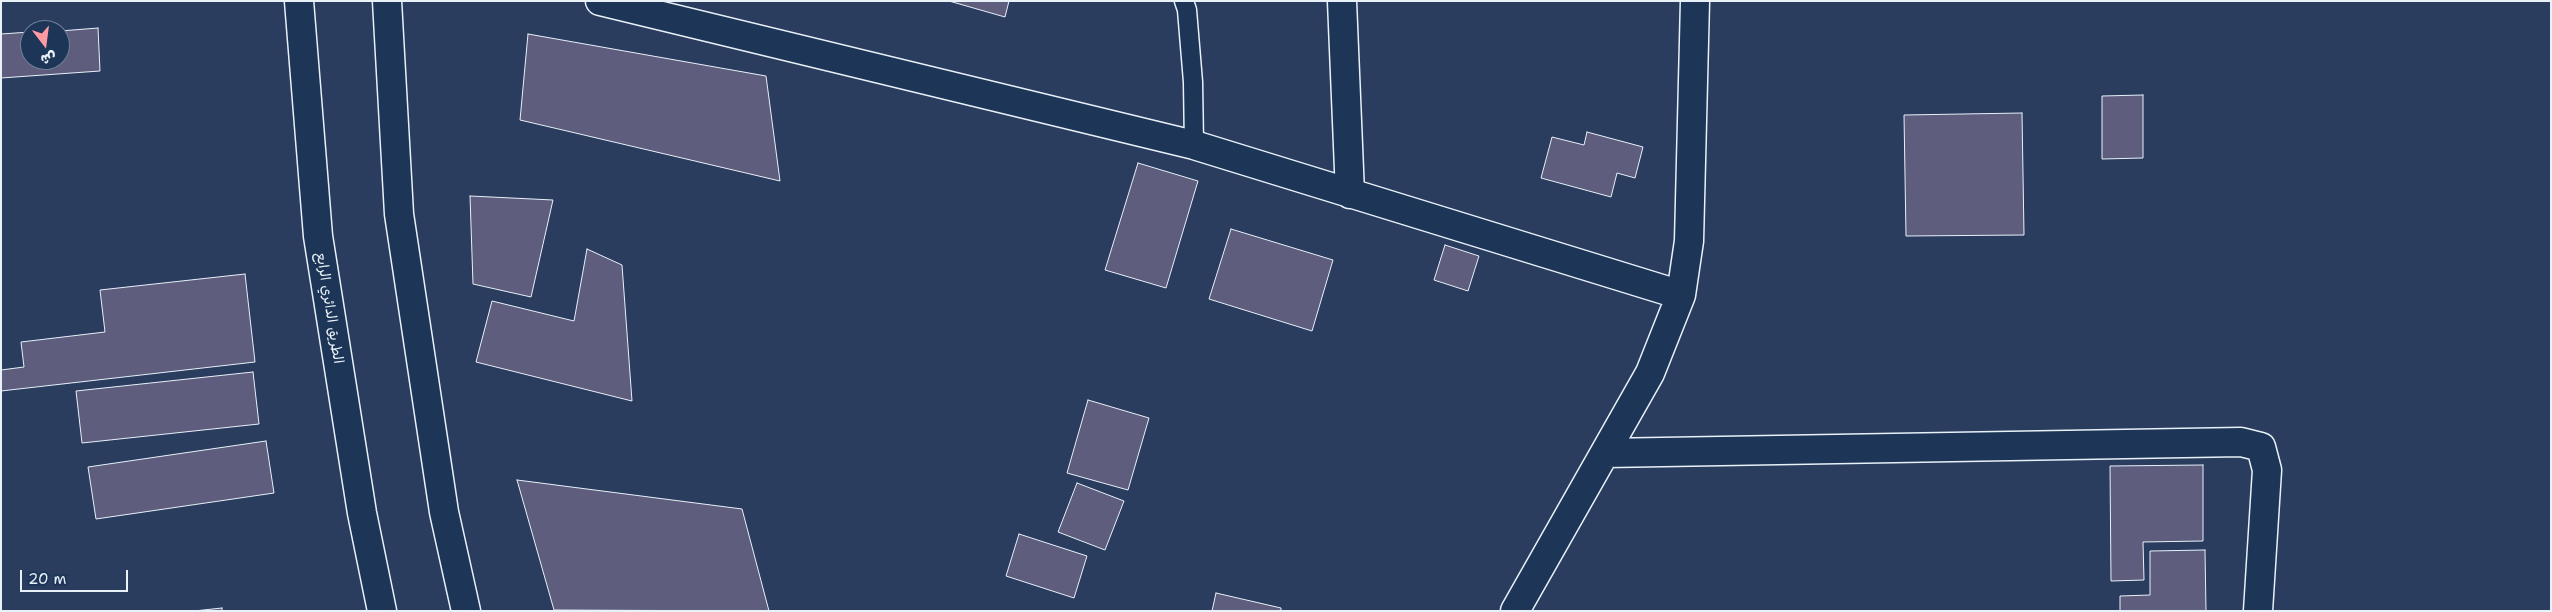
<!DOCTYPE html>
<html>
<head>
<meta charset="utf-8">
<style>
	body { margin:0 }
	#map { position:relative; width:2552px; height:612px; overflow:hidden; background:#2a3d5f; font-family:"Shantell Sans","Playpen Sans Arabic",sans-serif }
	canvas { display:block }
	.frame { position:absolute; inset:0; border:2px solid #e8f1f8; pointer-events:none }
	.north { position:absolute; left:20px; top:20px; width:50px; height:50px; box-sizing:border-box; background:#1d3557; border:1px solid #6e8097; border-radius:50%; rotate:165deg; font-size:14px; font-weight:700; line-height:20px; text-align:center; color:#e8f1f8 }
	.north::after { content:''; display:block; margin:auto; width:18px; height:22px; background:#ff9aa2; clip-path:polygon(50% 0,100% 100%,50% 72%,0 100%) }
	.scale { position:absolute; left:20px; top:570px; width:108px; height:22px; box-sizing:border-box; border:2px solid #e8f1f8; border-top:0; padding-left:6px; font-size:15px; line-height:18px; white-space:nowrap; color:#e8f1f8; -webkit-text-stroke:4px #1d3557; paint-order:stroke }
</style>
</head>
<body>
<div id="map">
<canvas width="2552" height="612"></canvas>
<div class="frame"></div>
<div class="north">ش</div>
<div class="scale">20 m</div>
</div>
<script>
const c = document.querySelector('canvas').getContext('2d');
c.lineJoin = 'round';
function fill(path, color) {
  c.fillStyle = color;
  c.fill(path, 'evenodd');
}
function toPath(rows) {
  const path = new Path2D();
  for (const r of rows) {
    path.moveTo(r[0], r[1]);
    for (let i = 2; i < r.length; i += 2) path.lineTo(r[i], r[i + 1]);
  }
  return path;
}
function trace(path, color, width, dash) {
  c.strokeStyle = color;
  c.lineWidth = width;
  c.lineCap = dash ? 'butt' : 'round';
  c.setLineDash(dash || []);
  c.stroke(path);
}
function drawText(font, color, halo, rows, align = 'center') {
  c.font = font + ' "Shantell Sans","Playpen Sans Arabic",sans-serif';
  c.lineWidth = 4;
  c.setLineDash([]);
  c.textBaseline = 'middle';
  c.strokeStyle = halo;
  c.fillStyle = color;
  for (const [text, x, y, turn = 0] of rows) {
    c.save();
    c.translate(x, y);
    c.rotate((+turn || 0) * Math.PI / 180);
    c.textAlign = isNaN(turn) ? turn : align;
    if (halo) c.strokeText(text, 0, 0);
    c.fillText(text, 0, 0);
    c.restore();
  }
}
const building = toPath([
	[949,1,1009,1,1005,17,949,1],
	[98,28,100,71,1,78,1,34,30,32,30,60,60,60,60,31,98,28],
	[528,34,766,76,780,181,520,120,528,34],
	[2143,95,2143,158,2102,159,2102,96,2143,95],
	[2022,113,2024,235,1906,236,1904,115,2022,113],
	[1587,132,1643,147,1635,178,1617,173,1611,197,1541,178,1552,137,1584,145,1587,132],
	[1138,163,1198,181,1166,288,1105,270,1138,163],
	[470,196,553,200,531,297,473,284,470,196],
	[1231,229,1333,260,1312,331,1209,299,1231,229],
	[1445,245,1479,256,1468,291,1434,280,1445,245],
	[587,249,622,265,632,401,476,362,492,301,574,321,587,249],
	[245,274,255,362,1,391,1,370,24,367,21,342,105,332,100,290,245,274],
	[253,372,259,424,82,443,76,391,253,372],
	[1088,400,1149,418,1128,490,1067,473,1088,400],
	[266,441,274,493,96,519,88,467,266,441],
	[2203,465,2203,541,2143,542,2144,580,2111,581,2110,466,2203,465],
	[517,480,742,509,769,611,554,610,517,480],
	[1077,483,1124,501,1105,550,1058,532,1077,483],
	[1019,534,1087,556,1074,598,1006,576,1019,534],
	[2205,550,2206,611,2120,611,2120,596,2150,595,2150,551,2205,550],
	[1216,593,1281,608,1281,611,1212,611,1216,593],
	[222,608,222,611,194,611,222,608]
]);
fill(building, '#5e5d7e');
trace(building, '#e8f1f8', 1);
const service = toPath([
	[1184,1,1187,10,1193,82,1194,145]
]);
const minor = toPath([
	[600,1,1194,145,1681,295],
	[1342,1,1350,194],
	[1605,453,2241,442,2261,447,2267,470,2258,611],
	[1515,611,1650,373,1681,295,1689,241,1695,1]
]);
const primary = toPath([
	[299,1,318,236,362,513,382,611],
	[387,1,399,214,444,512,466,611]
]);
trace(service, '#e8f1f8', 21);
trace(minor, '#e8f1f8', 31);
trace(primary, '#e8f1f8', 31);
trace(service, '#1d3557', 18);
trace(minor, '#1d3557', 28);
trace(primary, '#1d3557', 28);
drawText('14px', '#e8f1f8', '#1d3557', [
	["الطريق الدائري الرابع",329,308,81]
]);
</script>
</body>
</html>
